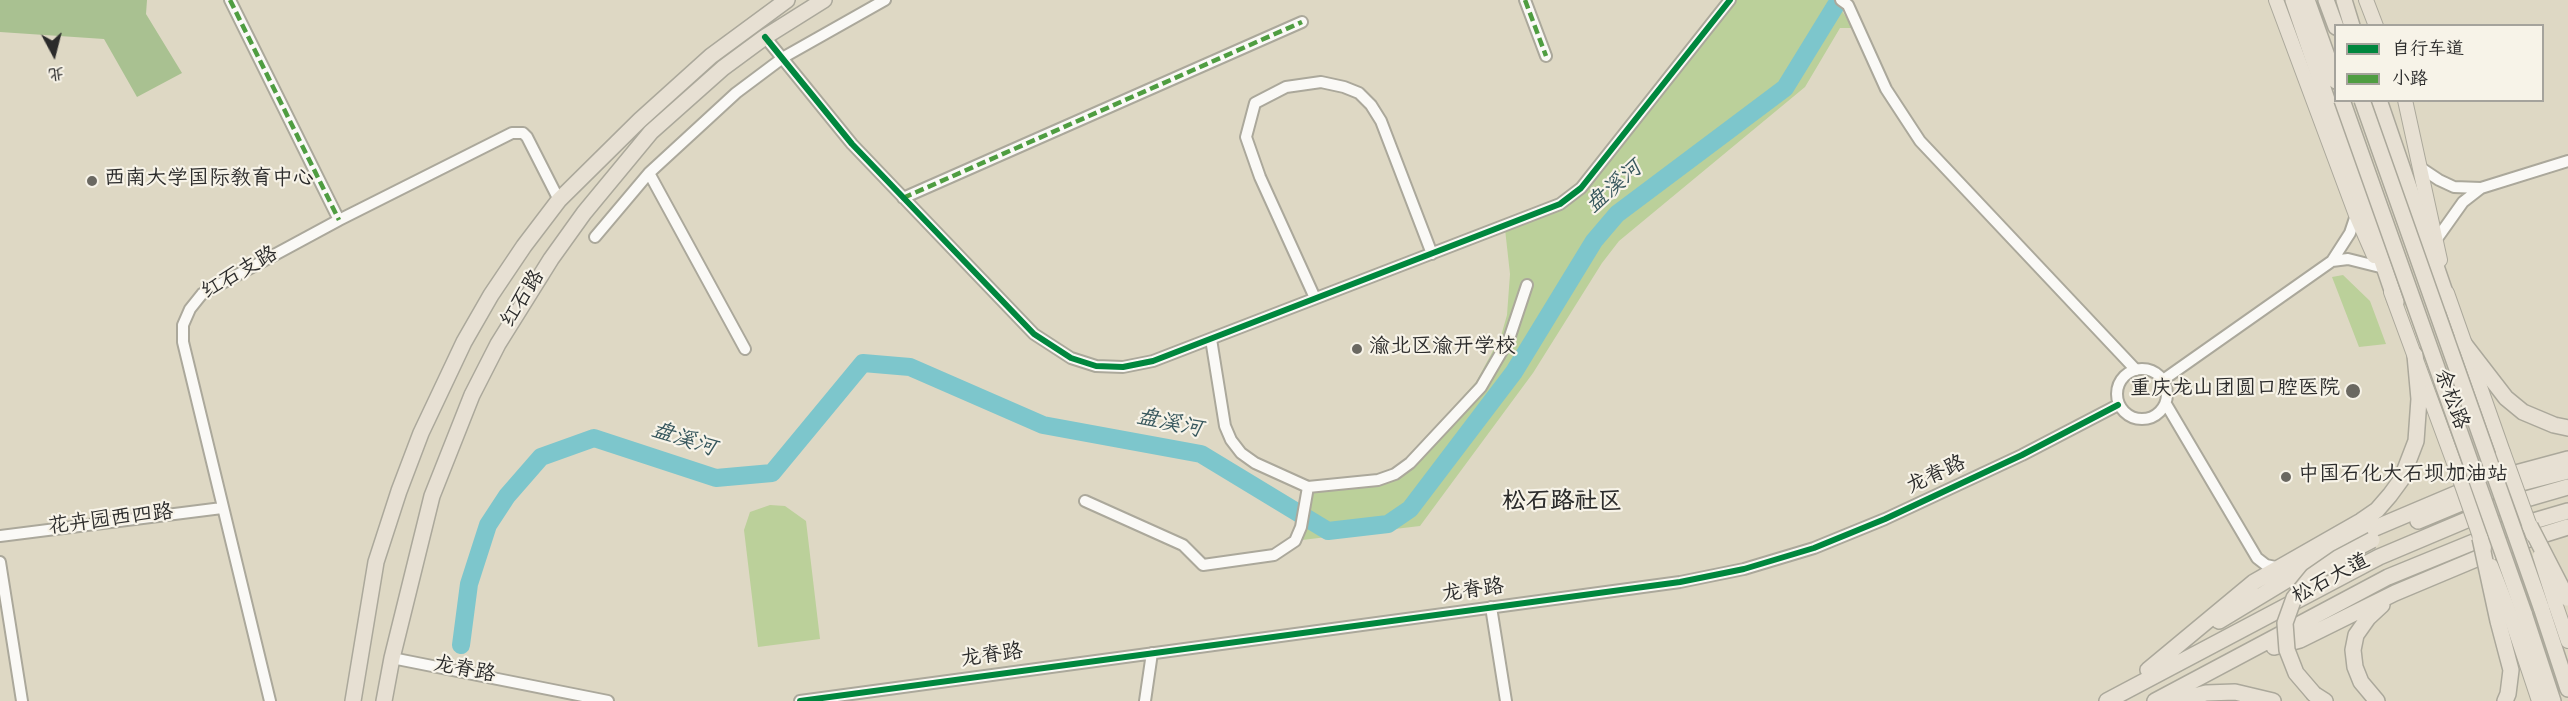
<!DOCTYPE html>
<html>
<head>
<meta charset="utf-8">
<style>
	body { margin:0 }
	#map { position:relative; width:2568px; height:701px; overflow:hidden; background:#ded8c4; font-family:Dekko,"LXGW WenKai TC",sans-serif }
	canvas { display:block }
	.legend { position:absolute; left:2334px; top:24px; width:210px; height:78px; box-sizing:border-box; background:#f7f3e8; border:2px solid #a5a39c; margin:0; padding:8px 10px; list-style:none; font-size:18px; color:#2b2b2b }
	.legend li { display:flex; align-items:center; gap:12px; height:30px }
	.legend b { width:30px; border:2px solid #a5a39c }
	.north { position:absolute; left:24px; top:24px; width:60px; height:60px; -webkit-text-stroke:4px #f7f3e8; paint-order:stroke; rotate:173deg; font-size:16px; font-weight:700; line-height:24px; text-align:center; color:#2b2b2b }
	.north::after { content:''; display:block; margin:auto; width:21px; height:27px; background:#2b2b2b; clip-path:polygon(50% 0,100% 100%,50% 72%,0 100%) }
</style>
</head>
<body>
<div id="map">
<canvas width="2568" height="701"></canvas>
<ul class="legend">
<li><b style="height:8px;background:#00873e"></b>自行车道</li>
<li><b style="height:8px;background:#4f9d41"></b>小路</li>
</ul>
<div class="north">北</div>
</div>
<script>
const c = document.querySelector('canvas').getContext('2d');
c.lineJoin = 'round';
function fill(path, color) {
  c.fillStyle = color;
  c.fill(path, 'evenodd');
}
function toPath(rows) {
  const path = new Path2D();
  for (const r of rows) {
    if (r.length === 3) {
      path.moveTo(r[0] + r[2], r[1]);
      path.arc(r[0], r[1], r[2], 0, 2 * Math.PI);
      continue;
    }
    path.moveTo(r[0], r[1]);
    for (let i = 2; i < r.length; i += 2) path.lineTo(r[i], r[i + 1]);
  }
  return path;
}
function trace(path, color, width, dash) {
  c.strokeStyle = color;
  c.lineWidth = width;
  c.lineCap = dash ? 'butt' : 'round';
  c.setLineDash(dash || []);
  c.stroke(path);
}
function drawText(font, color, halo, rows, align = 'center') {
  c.font = font + ' Dekko,"LXGW WenKai TC",sans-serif';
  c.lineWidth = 4.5;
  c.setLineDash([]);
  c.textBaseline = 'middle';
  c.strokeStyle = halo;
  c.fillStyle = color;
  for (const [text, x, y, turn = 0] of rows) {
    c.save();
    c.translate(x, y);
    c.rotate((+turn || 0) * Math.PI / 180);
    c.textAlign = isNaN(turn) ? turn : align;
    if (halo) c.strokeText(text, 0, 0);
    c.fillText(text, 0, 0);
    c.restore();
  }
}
fill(toPath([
	[1735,0,1828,0,1842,11,1853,28,1840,28,1805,87,1619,241,1602,263,1533,373,1420,526,1302,540,1311,482,1376,475,1393,469,1407,459,1476,382,1501,336,1507,315,1510,274,1505,229,1560,208],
	[2343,275,2370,301,2386,344,2359,347,2332,277],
	[770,505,785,506,806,521,820,639,758,647,744,530,750,512]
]), '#bbd09a');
fill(toPath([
	[0,0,147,0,146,14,182,73,137,97,104,39,0,32]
]), '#a9c191');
trace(toPath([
	[461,645,469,584,488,525,507,496,541,457,594,438,716,478,772,473,863,363,910,367,1043,425,1201,454,1328,531,1388,524,1410,509,1514,372,1594,241,1617,214,1785,88,1839,0]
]), '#7dc6cc', 18);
const minor = toPath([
	[230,0,339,220],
	[1525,0,1546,56],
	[1841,0,1848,5,1886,89,1920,141,2136,370],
	[765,37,852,144,1034,334,1071,358,1096,366,1123,367,1153,361,1560,204,1581,188,1730,0],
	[2421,168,2439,180,2454,187,2481,188,2463,202,2436,240],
	[649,173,745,349],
	[2481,188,2568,161],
	[903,198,1302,22],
	[2356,215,2350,233,2332,261,2348,259,2380,267],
	[595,237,649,173,736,93,784,57,885,0],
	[1315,298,1260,177,1246,137,1255,103,1286,87,1321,82,1344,87,1359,93,1371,105,1381,121,1432,254],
	[1211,339,1225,426,1231,440,1241,453,1255,463,1308,487,1378,480,1395,474,1410,463,1481,387,1509,339,1527,285],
	[2142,394,25],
	[2163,380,2332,261],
	[2166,404,2257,558,2266,565,2280,568],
	[1085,501,1183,545,1203,565,1274,555,1295,541,1301,527,1308,487],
	[0,536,222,508],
	[0,562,22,701],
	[1491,607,1506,701],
	[392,658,608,701],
	[270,701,183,342,183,325,190,309,202,294,339,220,512,133,523,133,527,137,559,200],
	[800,701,1680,582,1744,569,1814,548,1885,519,2022,455,2118,405],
	[1145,701,1152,653]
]);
const major = toPath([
	[2276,0,2356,215,2374,256],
	[2366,0,2376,26],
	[2405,100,2440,260],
	[2391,292,2457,471],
	[2447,293,2503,452],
	[2555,603,2568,641],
	[2511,617,2539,701]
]);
const highway = toPath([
	[2293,0,2396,302],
	[2307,0,2336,81],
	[2326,0,2336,27],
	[2344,0,2352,26],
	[2379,100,2449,304],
	[2462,341,2506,398,2523,412,2554,425,2568,428],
	[2418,521,2490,491,2568,471],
	[2541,607,2568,689],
	[2524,613,2553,701],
	[2219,621,2368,531,2486,481,2568,459],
	[2498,621,2511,670,2508,694,2505,701],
	[2274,647,2300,640,2395,593,2507,546,2568,527],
	[2148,670,2254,582,2361,521,2377,510,2390,495,2401,480,2416,441,2419,399,2415,355],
	[2314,694,2325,701],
	[353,701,376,562,399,491,421,433,464,342,491,295,524,246,559,200,640,120,711,56,787,0],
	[384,701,392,658,432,496,472,395,498,344,551,259,584,213,651,132,723,68,765,37,824,0],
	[2107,701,2379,557,2495,508,2568,487],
	[2155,701,2388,577,2503,530,2568,511],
	[2175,701,2206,693,2235,692,2273,701],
	[2377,701,2361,682,2355,667,2353,650,2356,635,2368,618,2382,605]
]);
trace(minor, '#aba89b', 14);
trace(major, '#aba89b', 16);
trace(highway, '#aba89b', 18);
trace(minor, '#faf9f6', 10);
trace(major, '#e7e0d3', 14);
trace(highway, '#e7e0d3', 15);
const majorBridge = toPath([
	[2503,452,2533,535],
	[2457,471,2484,548],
	[2540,556,2555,603],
	[2491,566,2511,617]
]);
const highwayBridge = toPath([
	[2342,100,2524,613],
	[2362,100,2541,607],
	[2530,526,2567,598],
	[2480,538,2498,621],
	[2314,694,2296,673,2287,650,2285,623,2294,598,2312,576,2338,558,2372,540]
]);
trace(majorBridge, '#aba89b', 16, []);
trace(highwayBridge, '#aba89b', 18, []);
trace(majorBridge, '#e7e0d3', 14);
trace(highwayBridge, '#e7e0d3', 15);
trace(toPath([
	[230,0,339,220],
	[1525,0,1546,56],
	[903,198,1302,22]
]), '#4f9d41', 4.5, [9, 4.5]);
trace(toPath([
	[765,37,852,144,1034,334,1071,358,1096,366,1123,367,1153,361,1560,204,1581,188,1730,0],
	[800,701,1680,582,1744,569,1814,548,1885,519,2022,455,2118,405]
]), '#00873e', 6);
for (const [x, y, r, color] of [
	[92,181,6,"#6a6861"],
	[1357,349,6,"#6a6861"],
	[2353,391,8,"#6a6861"],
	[2286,477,6,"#6a6861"]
]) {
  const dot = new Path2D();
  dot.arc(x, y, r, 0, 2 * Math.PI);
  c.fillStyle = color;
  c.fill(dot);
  trace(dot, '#f7f3e8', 2);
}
drawText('21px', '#2b2b2b', '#f7f3e8', [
	["西南大学国际教育中心",104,181],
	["渝北区渝开学校",1369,349],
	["重庆龙山团圆口腔医院",2340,391,"right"],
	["中国石化大石坝加油站",2298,477]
], 'left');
drawText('21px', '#2b2b2b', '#f7f3e8', [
	["红石支路",241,275,-30],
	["红石路",525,300,-58],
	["余松路",2449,400,70],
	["龙脊路",1937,477,-25],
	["花卉园西四路",111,522,-7],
	["松石大道",2332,581,-28],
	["龙脊路",1473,593,-8],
	["龙脊路",992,658,-8],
	["龙脊路",464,672,11]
]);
drawText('italic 22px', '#37575d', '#f7f3e8', [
	["盘溪河",1616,189,-41],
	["盘溪河",1169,426,12],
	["盘溪河",683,442,18]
]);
drawText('bold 24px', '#2b2b2b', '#f7f3e8', [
	["松石路社区",1562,505]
]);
</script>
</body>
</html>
